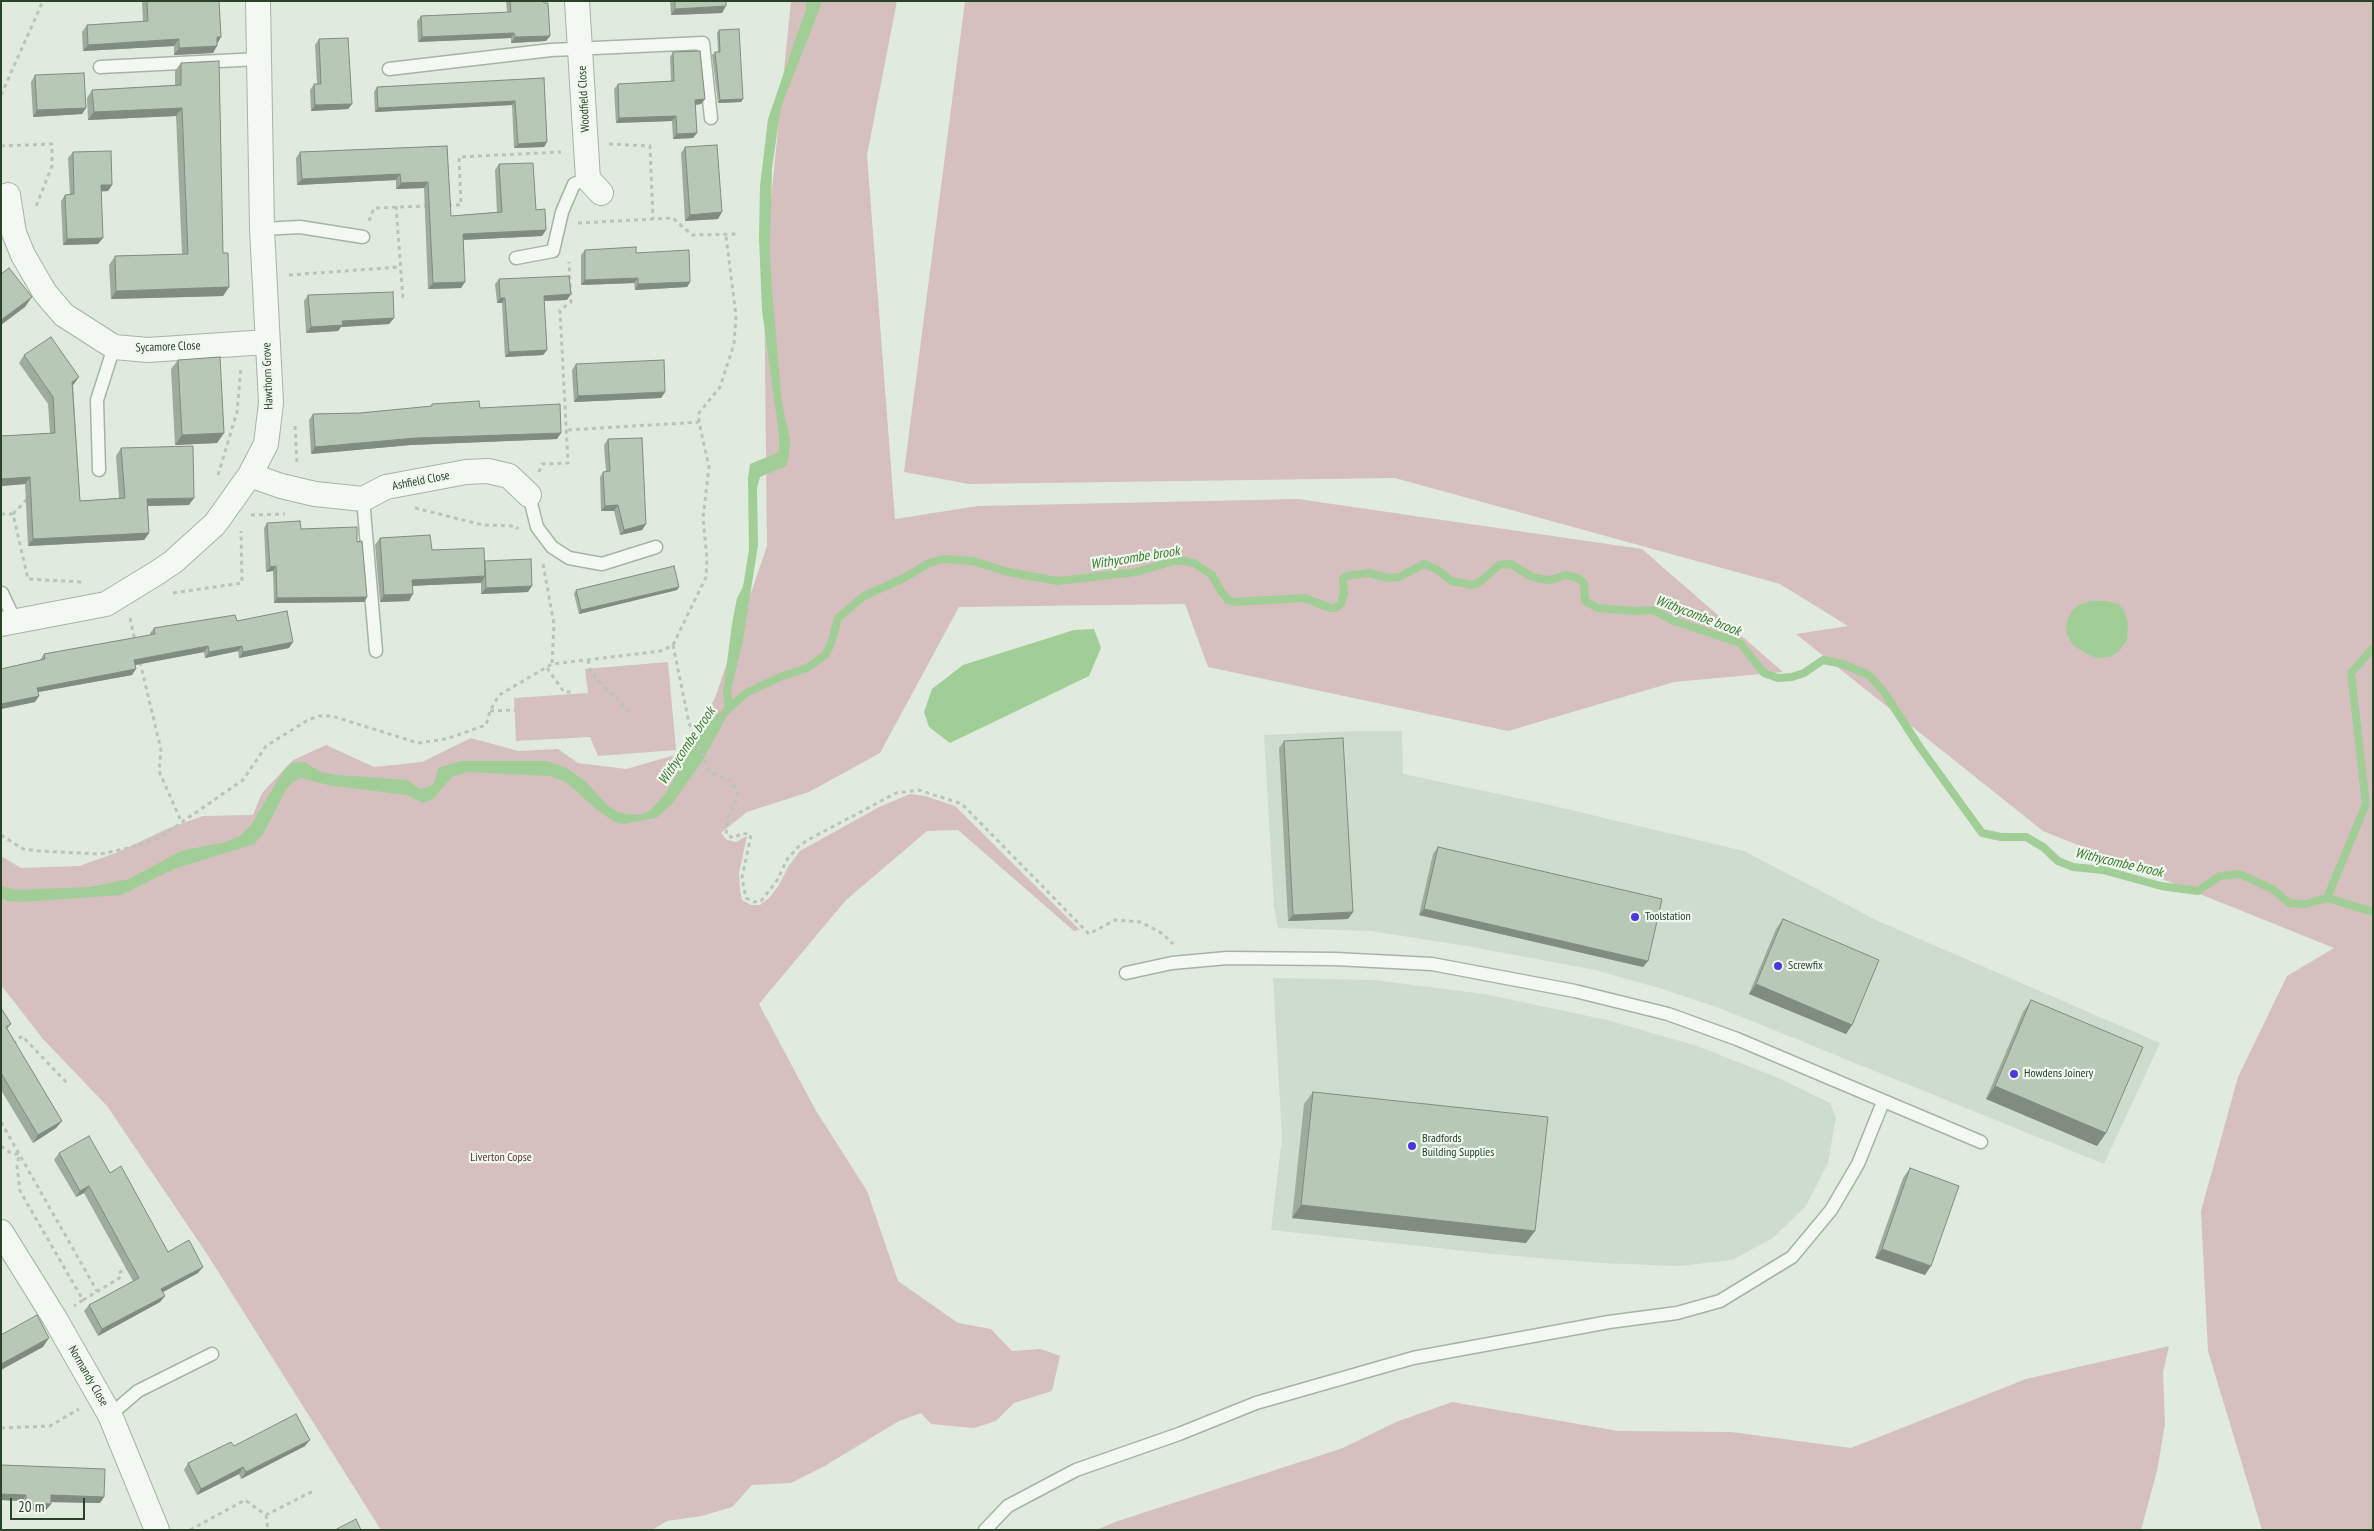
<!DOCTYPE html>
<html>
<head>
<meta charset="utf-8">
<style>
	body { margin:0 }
	#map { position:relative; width:2374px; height:1531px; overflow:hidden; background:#e0eadf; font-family:"PT Sans Narrow",sans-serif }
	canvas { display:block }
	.frame { position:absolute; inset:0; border:2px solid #284326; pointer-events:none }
	.scale { position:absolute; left:10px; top:1498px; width:75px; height:22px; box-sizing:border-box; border:2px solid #284326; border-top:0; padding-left:6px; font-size:15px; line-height:18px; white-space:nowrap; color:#284326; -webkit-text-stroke:4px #f0f7ef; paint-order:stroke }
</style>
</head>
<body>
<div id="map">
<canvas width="2374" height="1531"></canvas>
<div class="frame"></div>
<div class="scale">20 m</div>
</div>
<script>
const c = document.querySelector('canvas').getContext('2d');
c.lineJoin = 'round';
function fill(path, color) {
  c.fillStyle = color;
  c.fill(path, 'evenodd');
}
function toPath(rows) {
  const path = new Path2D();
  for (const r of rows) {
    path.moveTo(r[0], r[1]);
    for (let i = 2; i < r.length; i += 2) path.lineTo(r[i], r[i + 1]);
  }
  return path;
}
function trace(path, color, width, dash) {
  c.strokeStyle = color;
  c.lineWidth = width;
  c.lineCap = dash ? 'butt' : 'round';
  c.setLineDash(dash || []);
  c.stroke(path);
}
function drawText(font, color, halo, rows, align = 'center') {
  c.font = font + ' "PT Sans Narrow",sans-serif';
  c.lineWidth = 4.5;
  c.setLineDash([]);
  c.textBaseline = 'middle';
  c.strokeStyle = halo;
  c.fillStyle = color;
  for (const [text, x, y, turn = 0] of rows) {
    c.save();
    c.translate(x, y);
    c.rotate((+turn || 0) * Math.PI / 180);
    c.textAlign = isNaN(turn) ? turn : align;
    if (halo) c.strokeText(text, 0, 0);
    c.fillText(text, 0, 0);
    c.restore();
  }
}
fill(toPath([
	[1356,731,1402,731,1403,774,1541,803,1744,851,1878,921,2160,1043,2104,1164,1722,1009,1659,988,1595,970,1467,946,1371,931,1278,928,1274,907,1264,735],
	[1273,978,1375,980,1484,994,1607,1020,1697,1046,1776,1077,1830,1103,1836,1117,1828,1163,1806,1206,1773,1238,1732,1260,1679,1266,1599,1263,1493,1254,1271,1230,1282,1138]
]), '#cedccd');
fill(toPath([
	[791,1,897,1,867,155,895,519,978,506,1298,499,1642,549,1783,672,1674,682,1508,731,1208,667,1185,604,959,607,880,753,809,792,747,812,721,833,727,840,736,842,747,836,739,873,740,890,742,900,751,905,760,905,770,897,779,885,788,867,800,851,879,807,910,794,925,796,955,806,1080,930,1074,931,958,830,927,831,846,900,759,1004,815,1109,867,1191,898,1281,958,1323,991,1329,1012,1351,1041,1349,1060,1356,1052,1391,1014,1403,996,1421,974,1428,931,1424,921,1413,899,1421,823,1467,791,1483,752,1485,732,1507,702,1516,667,1521,652,1530,381,1530,207,1254,107,1106,43,1039,1,985,1,856,21,868,79,866,116,853,169,828,203,816,253,815,262,793,293,760,326,745,374,767,422,762,471,738,518,751,558,749,578,763,626,769,682,753,715,698,767,546,764,268],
	[965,1,2373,1,2373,1530,2262,1530,2208,1351,2201,1211,2238,1077,2287,976,2334,948,2043,831,1796,634,1848,626,1780,584,1395,478,969,484,904,472],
	[668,662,676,750,598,756,590,737,516,741,514,698,588,693,585,669],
	[2169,1346,2163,1372,2165,1424,2157,1471,2141,1530,1096,1530,1118,1521,1343,1448,1396,1422,1452,1402,1618,1431,1731,1432,1851,1448,2026,1379]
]), '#d5c0bf');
fill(toPath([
	[806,1,821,1,821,5,781,107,772,168,770,249,772,291,782,403,790,439,789,456,786,466,760,477,757,488,758,545,743,640,731,690,733,705,701,763,672,804,656,818,623,824,613,821,596,809,567,783,551,776,468,772,453,776,433,799,423,803,406,795,328,785,301,778,293,782,287,788,263,834,254,844,174,869,121,895,22,902,7,901,1,898,1,886,16,890,91,887,129,879,181,851,226,842,240,836,251,825,284,770,292,763,304,762,321,772,338,775,407,780,420,789,431,786,435,781,438,768,460,761,548,761,568,769,585,781,608,806,620,813,639,815,650,811,665,794,709,719,725,709,723,693,732,624,737,598,743,587,749,549,748,478,750,464,779,452,779,436,762,310,759,238,760,186,768,119,806,9],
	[2091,601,2107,601,2118,604,2124,610,2128,623,2127,640,2120,650,2110,657,2096,658,2082,651,2073,645,2066,632,2067,621,2072,611,2079,605],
	[1094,629,1101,648,1089,676,950,743,929,727,924,712,932,689,963,665,1074,630]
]), '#a1ce96');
trace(toPath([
	[727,710,746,693,780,677,807,668,825,655,831,644,838,618,864,596,904,578,929,563,943,559,973,561,1008,572,1057,581,1136,572,1174,561,1185,561,1194,563,1212,575,1221,591,1228,600,1234,602,1305,598,1330,608,1335,608,1341,604,1344,593,1343,579,1346,576,1368,573,1389,578,1399,577,1424,564,1438,570,1451,581,1472,585,1480,582,1499,565,1511,564,1530,576,1540,579,1551,580,1565,575,1578,578,1584,583,1585,601,1598,608,1635,611,1653,610,1672,620,1740,643,1764,673,1778,678,1792,677,1804,673,1823,660,1843,664,1869,675,1884,692,1919,746,1982,833,2001,837,2026,837,2043,847,2058,861,2073,867,2103,870,2161,886,2198,891,2220,876,2240,874,2274,890,2289,903,2305,904,2327,898,2373,912],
	[2327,898,2366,804,2351,673,2373,648]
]), '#a1ce96', 8);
const service = toPath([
	[100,67,259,59],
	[389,69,551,50,703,43,711,118],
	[262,229,300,227,363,237],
	[516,258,553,251,562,212,574,184,588,179],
	[99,470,97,400,114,347],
	[529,495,537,527,552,547,569,558,602,564,656,547],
	[363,499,376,651],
	[2,593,15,621],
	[1126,973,1172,963,1227,958,1335,959,1432,964,1575,991,1668,1014,1737,1039,1981,1142],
	[110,1415,138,1391,212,1354],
	[985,1530,1008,1506,1076,1470,1179,1434,1256,1403,1413,1358,1609,1322,1677,1313,1720,1301,1792,1257,1831,1210,1858,1164,1883,1102]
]);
const minor = toPath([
	[577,1,588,179,601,193],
	[8,195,14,233,23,255,45,293,64,315,114,347,148,350,267,342],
	[250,475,281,486,315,494,363,499,386,487,466,472,488,471,509,476,529,495],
	[1,624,106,604,155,574,173,562,215,524,250,475,266,444,271,403,262,229,258,1],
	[1,1232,54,1317,110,1415,157,1530]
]);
trace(service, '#a5b5a4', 15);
trace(minor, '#a5b5a4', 26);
trace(toPath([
	[1,95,43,1],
	[609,144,650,146,653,219],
	[1,146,52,144,52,166,35,209],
	[448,205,461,205,459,157,561,152],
	[396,206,403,299],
	[369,221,374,208,426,206],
	[578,223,673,218,692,235,736,234],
	[289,275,400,267],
	[295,426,297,464],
	[568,430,699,422],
	[539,472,542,464,568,463,560,310,571,302,569,262],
	[218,475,237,412,241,367],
	[415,508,483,525,515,526,518,529],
	[1,514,13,514,28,579,83,582],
	[13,514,28,498],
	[251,515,285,514],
	[543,564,554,624,552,664],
	[173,593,242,583,241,531],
	[130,618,135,641],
	[673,645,706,577,707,559,703,518,709,467,699,422,699,413,720,387,734,344,736,316,726,236],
	[588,660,590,669,598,681,629,711],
	[140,662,161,750,159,771,181,821],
	[547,668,564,692,571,692,571,694],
	[490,711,515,710],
	[1,835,23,849,39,851,100,854,129,848,159,838,243,780,266,746,308,720,319,716,332,716,418,743,446,739,486,725,490,711,499,695,552,664,661,651,673,645,689,723,709,771,730,781,737,791,737,799,728,818,726,834,733,838,743,833,751,835,742,878,746,898,754,902,761,901,776,882,788,858,800,845,815,836,896,793,919,790,962,804,1089,934,1115,920,1141,922,1163,934,1173,944],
	[13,1044,22,1036,67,1083],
	[1,1122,97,1291],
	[1,1146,12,1154,19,1154,17,1167,20,1191,83,1300,74,1306],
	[83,1300,121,1277,120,1272,128,1267],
	[1,1428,50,1426,79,1409],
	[266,1515,268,1530],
	[190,1530,245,1500,266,1515,313,1491]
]), '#bac5b9', 3, [4, 4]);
trace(service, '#f3f8f2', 12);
trace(minor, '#f3f8f2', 24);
fill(toPath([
	[142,1,219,1,221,37,217,43,213,53,174,55,174,46,83,51,82,32,87,25,143,22],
	[506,1,543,1,550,36,546,41,511,43,511,38,418,42,417,21,421,16,507,12],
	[670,1,726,1,722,13,671,15],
	[719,30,743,99,741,102,718,103,712,55,715,52,718,52,717,33],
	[319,39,352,104,348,109,311,111,310,90,314,84,317,84,315,45],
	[673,52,705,99,701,104,695,105,697,133,693,138,673,139,672,121,616,123,614,89,618,84,671,81,670,57],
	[181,63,223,253,229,287,223,296,111,299,109,265,115,256,182,254,176,116,88,120,87,98,92,90,175,85,175,71],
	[35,75,86,108,82,114,33,117,31,82],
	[544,78,547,142,544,147,514,148,512,105,375,112,374,92,377,87],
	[447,146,451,216,497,212,495,170,499,164,536,210,546,230,542,236,463,240,465,282,461,288,428,289,424,188,396,189,396,180,297,185,296,158,300,152],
	[685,147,718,219,685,221,681,153],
	[73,152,112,185,108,191,101,191,98,244,63,245,61,201,65,195,70,195,68,158],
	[585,250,636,253,690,282,687,287,635,290,634,283,581,285,581,255],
	[499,279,567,300,544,301,547,350,543,355,505,357,502,303,497,303,495,284],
	[308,295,394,318,389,324,341,327,338,331,306,333,304,301],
	[24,355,74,384,73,385,80,501,119,498,116,456,121,448,189,505,148,506,149,533,144,540,28,546,25,484,1,486,1,436,50,433,48,404,19,363],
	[178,360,224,433,217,443,175,445,171,369],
	[576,364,665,392,661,398,574,402,572,370],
	[432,404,480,408,557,439,411,445,311,454,309,420,313,414,360,413,430,407],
	[608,439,646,524,642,530,620,535,614,511,601,511,600,477,603,472,606,472,604,445],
	[267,523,301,529,367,597,364,602,274,603,273,571,266,572,264,528],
	[380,538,485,561,528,592,481,594,481,582,412,586,409,601,380,602,375,545],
	[679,587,677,590,579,614,574,594,576,590],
	[237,621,289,648,239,658,238,651,205,658,204,652,135,665,132,675,38,692,39,696,35,702,1,709,1,669,40,660,44,654,150,635,150,633,154,628],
	[1284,741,1353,912,1348,919,1288,921,1279,748],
	[1438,847,1648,961,1643,967,1419,915,1433,854],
	[1783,919,1852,1025,1846,1034,1749,994,1776,929],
	[2031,1000,2106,1133,2097,1146,1986,1099,2023,1012],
	[1,1008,11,1024,7,1029,62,1121,56,1128,33,1143,1,1090],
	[1313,1092,1526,1243,1292,1218,1304,1104],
	[59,1153,110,1173,168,1252,198,1273,162,1292,165,1296,160,1302,98,1336,84,1311,89,1305,133,1281,84,1193,76,1197,54,1160],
	[1910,1168,1925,1275,1875,1258,1903,1178],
	[234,1446,305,1446,241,1479,239,1474,197,1495,184,1470,188,1463],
	[1,1465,104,1497,100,1503,51,1502,51,1504,46,1510,22,1510,22,1501,1,1500]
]), '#9dac9d');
fill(toPath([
	[726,6,722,13,671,15,675,9],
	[514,33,511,38,418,42,422,37],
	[550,36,546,41,511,43,515,37],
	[217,37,221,37,217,44],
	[179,39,174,46,83,51,88,45],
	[217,46,213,53,174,55,179,48],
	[705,99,701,104,692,105,695,100],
	[743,99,741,102,718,103,720,100],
	[515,101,512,105,375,112,378,108],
	[352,104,348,109,311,111,315,105],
	[86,108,82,114,33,117,37,110],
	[182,108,176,116,88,120,94,112],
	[676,116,672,121,616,123,619,118],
	[697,133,693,138,673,139,677,134],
	[547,142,544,147,514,148,518,144],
	[400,174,396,180,297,185,302,179],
	[428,182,424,188,396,189,401,183],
	[101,185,112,185,108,191,96,192],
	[722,212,718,219,685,221,690,215],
	[546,230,542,236,459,240,463,234],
	[103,238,98,244,63,245,67,239],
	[638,278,634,283,581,285,585,280],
	[465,282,461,288,428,289,433,283],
	[690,282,687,287,635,290,638,284],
	[229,287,223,296,111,299,116,291],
	[571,294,567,300,540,301,544,296],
	[32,297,25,307,1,325,1,320],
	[500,298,505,298,502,303,497,303],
	[394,318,389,324,341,327,338,331,306,333,311,327,342,321],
	[547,350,543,355,505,357,509,352],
	[79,377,74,384,67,389,72,382],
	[665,392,661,398,574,402,578,396],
	[224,433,217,443,175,445,182,435],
	[561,433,557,439,411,445,311,454,315,447,416,438],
	[30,477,25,484,1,486,1,479],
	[194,498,189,505,142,506,147,499],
	[618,505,614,511,601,511,605,506],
	[646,524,642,530,620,535,624,530],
	[149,533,144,540,28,546,33,539],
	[276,566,273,571,266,572,270,567],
	[485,576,481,583,407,586,412,580],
	[532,586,528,592,481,594,486,588],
	[679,587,677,590,579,614,581,610],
	[413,594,409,601,380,602,384,595],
	[367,597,364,602,274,603,277,598],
	[293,642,289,648,239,658,243,652],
	[208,646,204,652,130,666,134,660],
	[242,646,238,651,205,658,209,652],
	[136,669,132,675,33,693,37,688],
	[39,696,35,702,1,709,1,704],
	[1424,909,1648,961,1643,967,1419,915],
	[1353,912,1348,919,1288,921,1293,915],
	[1756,984,1852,1025,1846,1034,1749,994],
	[1995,1086,2106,1133,2097,1146,1986,1099],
	[62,1121,56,1128,33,1143,38,1135],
	[89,1186,84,1193,76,1197,80,1191],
	[1301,1205,1535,1231,1526,1243,1292,1218],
	[1882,1249,1931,1266,1925,1275,1875,1258],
	[203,1267,198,1273,156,1296,161,1289],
	[165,1296,160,1302,98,1336,102,1329],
	[49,1338,43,1347,1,1370,1,1364],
	[310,1440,305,1446,241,1479,246,1472],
	[243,1467,239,1474,197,1495,201,1489],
	[1,1494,26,1495,22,1501,1,1500],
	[51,1495,104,1497,100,1503,46,1502],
	[26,1503,51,1504,46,1510,22,1510]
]), '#808c7f');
const building = toPath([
	[147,1,219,1,221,37,217,37,217,46,179,48,179,39,88,45,87,25,148,21,147,1],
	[510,1,543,1,544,3,548,3,550,36,515,37,514,33,422,37,421,16,511,12,510,1],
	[675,1,726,1,726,6,675,9,675,1],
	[739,29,743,99,720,100,715,52,720,52,719,30,739,29],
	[348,38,352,104,315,105,314,84,321,84,319,39,348,38],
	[700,51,705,99,695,100,697,133,677,134,676,116,619,118,618,84,674,81,673,52,700,51],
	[219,61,223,253,228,253,229,287,116,291,115,256,188,254,182,108,94,112,92,90,181,85,181,63,219,61],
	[84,73,86,108,37,110,35,75,84,73],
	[544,78,547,142,518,144,515,101,378,108,377,87,544,78],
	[717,145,722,212,690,215,685,147,717,145],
	[447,146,451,216,502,212,499,164,533,163,536,210,545,209,546,230,463,234,465,282,433,283,428,182,401,183,400,174,302,179,300,152,447,146],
	[111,151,112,185,101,185,103,238,67,239,65,195,74,194,73,152,111,151],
	[636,247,636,253,689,250,690,282,638,284,638,278,585,280,585,250,636,247],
	[9,268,32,297,1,320,1,274,9,268],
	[569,276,571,294,544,296,547,350,509,352,505,298,500,298,499,279,569,276],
	[393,292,394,318,342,321,343,325,311,327,308,295,393,292],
	[51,337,79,377,72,382,80,501,125,498,121,448,193,446,194,498,147,499,149,533,33,539,30,477,1,479,1,436,55,433,53,397,24,355,51,337],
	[220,357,224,433,182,435,178,360,220,357],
	[664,360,665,392,578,396,576,364,664,360],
	[479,401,480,408,560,404,561,433,416,438,315,447,313,414,360,413,432,406,432,404,479,401],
	[642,438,646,524,624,530,618,505,605,506,603,472,610,471,608,439,642,438],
	[300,521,301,529,357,527,357,542,362,541,367,597,277,598,276,566,270,567,267,523,300,521],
	[430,535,432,550,484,548,485,576,412,580,413,594,384,595,380,538,430,535],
	[531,559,532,586,486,588,485,561,531,559],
	[674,566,679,587,581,610,576,590,674,566],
	[287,611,293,642,243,652,242,646,209,652,208,646,134,660,136,669,37,688,39,696,1,704,1,669,45,659,44,654,155,634,154,628,235,615,237,621,287,611],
	[1343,738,1353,912,1293,915,1284,741,1343,738],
	[1438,847,1662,899,1648,961,1424,909,1438,847],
	[1783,919,1879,960,1852,1025,1756,984,1783,919],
	[2031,1000,2143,1047,2106,1133,1995,1086,2031,1000],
	[1,1008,11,1024,6,1027,62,1121,38,1135,1,1073,1,1008],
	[1313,1092,1548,1117,1535,1231,1301,1205,1313,1092],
	[89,1136,110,1173,121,1166,168,1252,189,1240,203,1267,161,1289,165,1296,102,1329,89,1305,139,1278,89,1186,80,1191,59,1153,89,1136],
	[1910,1168,1959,1186,1931,1266,1882,1249,1910,1168],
	[37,1315,49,1338,1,1364,1,1335,37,1315],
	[296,1414,310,1440,246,1472,243,1467,201,1489,188,1463,231,1442,234,1446,296,1414],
	[1,1465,105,1469,104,1497,51,1495,51,1504,26,1503,26,1495,1,1494,1,1465],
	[356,1519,361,1530,335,1530,356,1519]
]);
fill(building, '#b7c8b6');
trace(building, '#808c7f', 1);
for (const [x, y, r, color] of [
	[1635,917,5,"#4e37dc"],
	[1778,966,5,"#4e37dc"],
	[2014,1074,5,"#4e37dc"],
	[1412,1146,5,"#4e37dc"]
]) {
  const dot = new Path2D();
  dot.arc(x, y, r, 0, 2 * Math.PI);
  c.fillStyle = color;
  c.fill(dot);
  trace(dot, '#f0f7ef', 2);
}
drawText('12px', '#284326', '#f0f7ef', [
	["Woodfield Close",584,99,-93],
	["Sycamore Close",168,347,-2],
	["Hawthorn Grove",268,376,-92],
	["Ashfield Close",421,481,-11],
	["Normandy Close",88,1376,60]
]);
drawText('12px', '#284326', '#f0f7ef', [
	["Toolstation",1645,917],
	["Screwfix",1788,966],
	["Howdens Joinery",2024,1074],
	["Bradfords",1422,1139],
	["Building Supplies",1422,1153]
], 'left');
drawText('12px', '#603732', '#f0f7ef', [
	["Liverton Copse",501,1158]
]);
drawText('italic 14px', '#397b2c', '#f0f7ef', [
	["Withycombe brook",1135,558,-9],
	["Withycombe brook",1698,616,21],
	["Withycombe brook",687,746,-56],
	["Withycombe brook",2119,863,13]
]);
</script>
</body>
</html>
